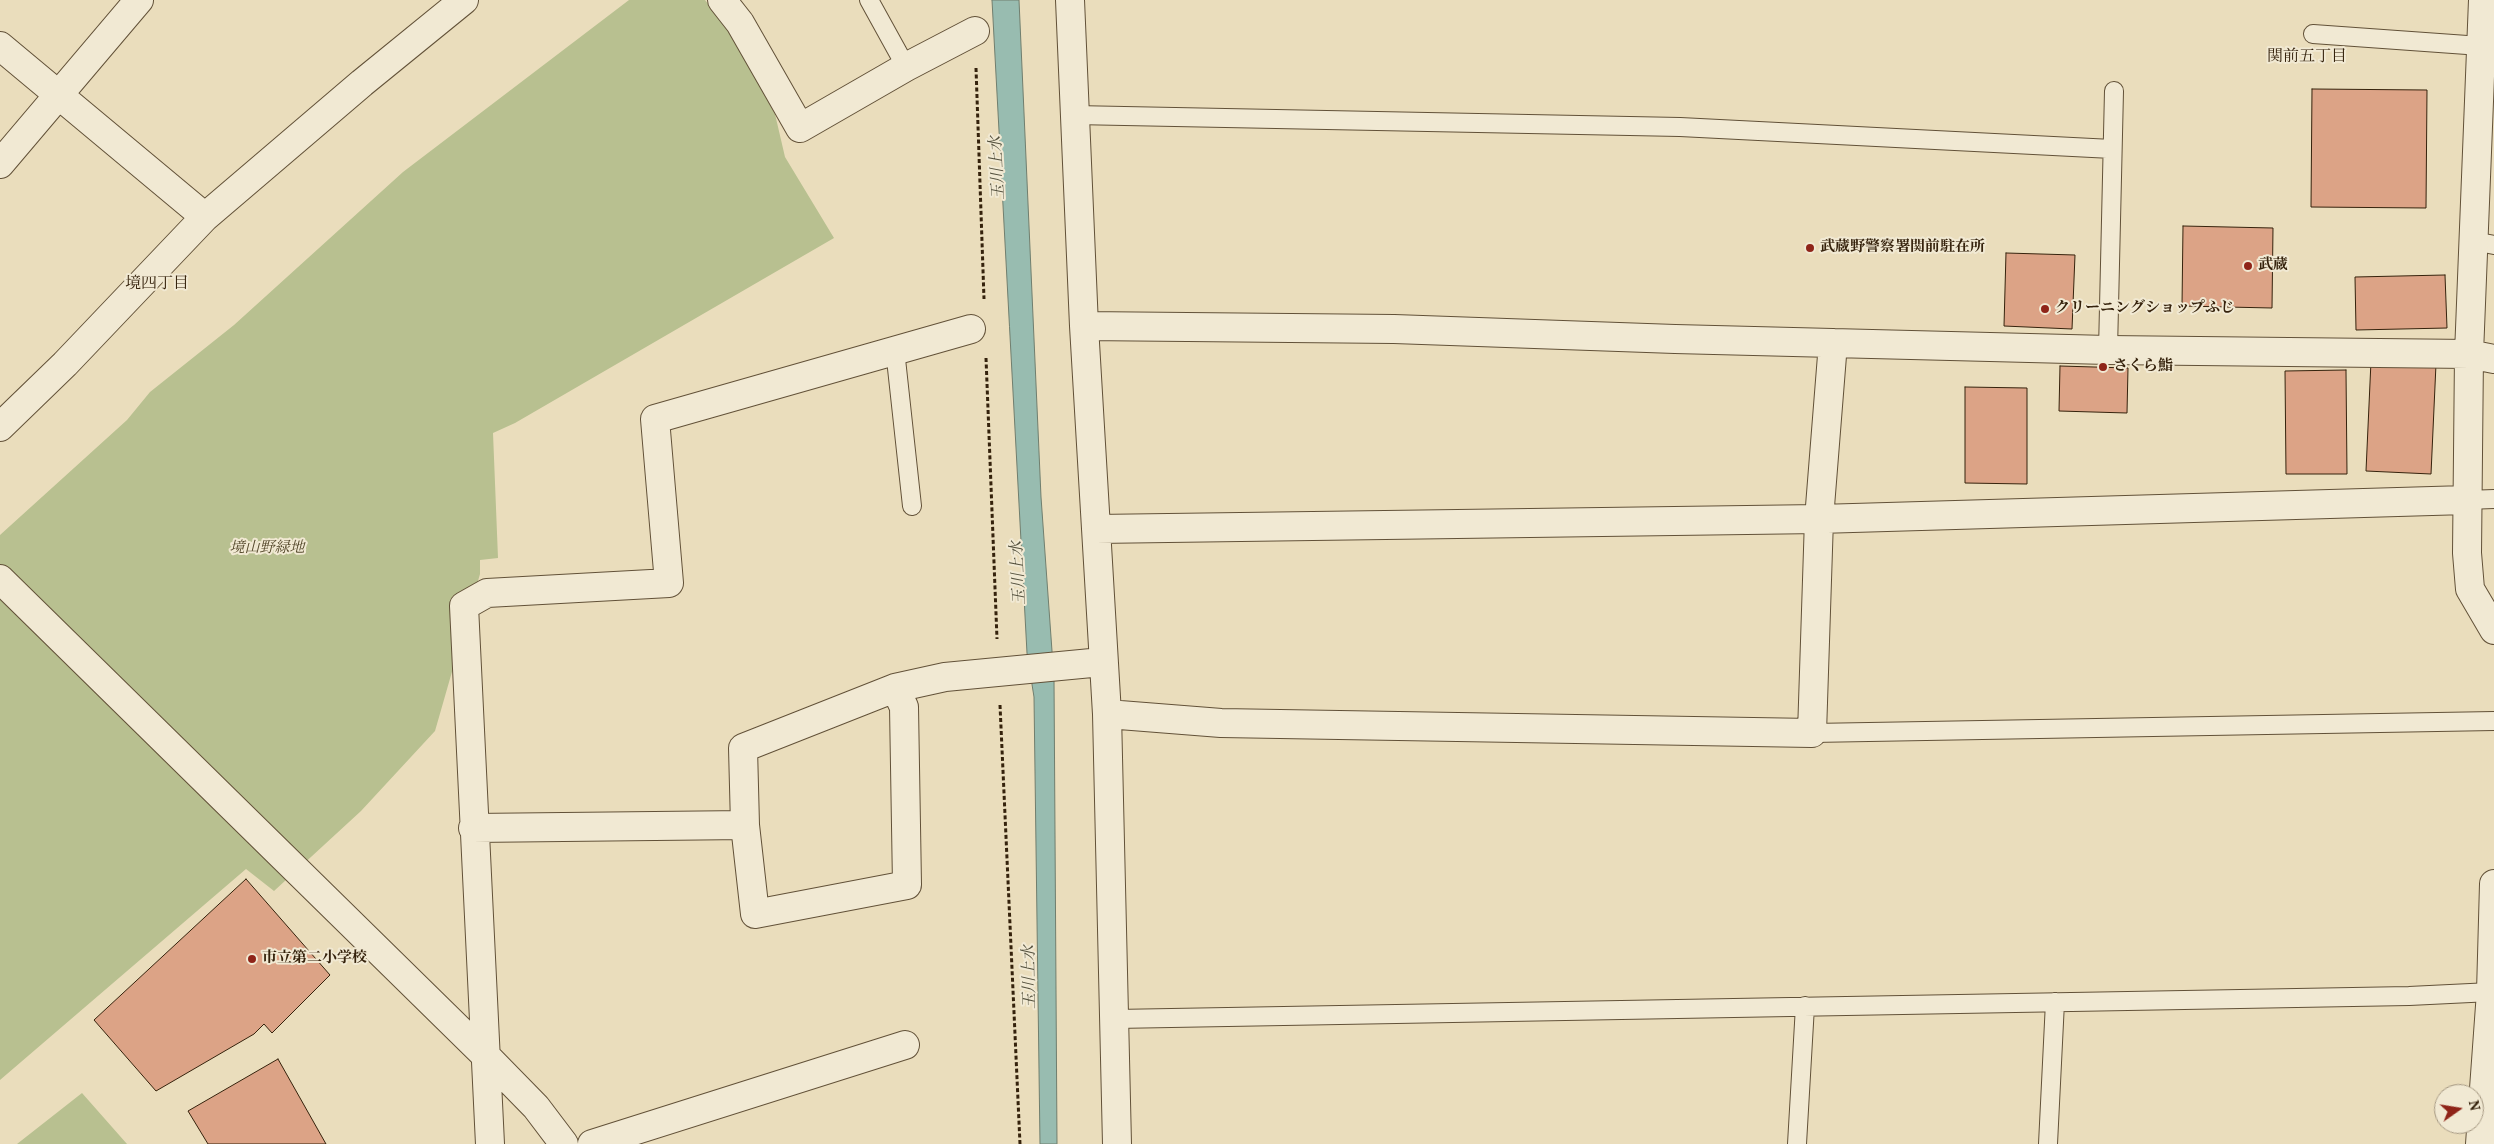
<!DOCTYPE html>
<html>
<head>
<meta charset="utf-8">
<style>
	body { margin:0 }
	#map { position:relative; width:2494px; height:1144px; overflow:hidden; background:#eaddbc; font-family:Vollkorn,serif }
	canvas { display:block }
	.north { position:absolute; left:2434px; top:1084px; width:50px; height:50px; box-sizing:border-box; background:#f1e9d3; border:1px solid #a69983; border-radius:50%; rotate:77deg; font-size:14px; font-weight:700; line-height:20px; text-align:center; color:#35220c }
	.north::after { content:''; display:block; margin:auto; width:18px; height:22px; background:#8f2418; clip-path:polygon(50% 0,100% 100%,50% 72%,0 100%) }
</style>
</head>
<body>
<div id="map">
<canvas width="2494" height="1144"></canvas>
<div class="north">N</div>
</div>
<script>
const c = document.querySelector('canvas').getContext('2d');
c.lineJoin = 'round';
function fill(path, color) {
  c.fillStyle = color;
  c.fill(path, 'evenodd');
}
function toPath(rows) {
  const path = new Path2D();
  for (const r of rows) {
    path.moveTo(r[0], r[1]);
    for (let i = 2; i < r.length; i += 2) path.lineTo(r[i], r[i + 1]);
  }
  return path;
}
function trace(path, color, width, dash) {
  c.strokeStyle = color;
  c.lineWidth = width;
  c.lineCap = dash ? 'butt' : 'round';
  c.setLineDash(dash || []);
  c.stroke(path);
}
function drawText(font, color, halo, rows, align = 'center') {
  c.font = font + ' Vollkorn,"Noto Serif JP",serif';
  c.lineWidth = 4;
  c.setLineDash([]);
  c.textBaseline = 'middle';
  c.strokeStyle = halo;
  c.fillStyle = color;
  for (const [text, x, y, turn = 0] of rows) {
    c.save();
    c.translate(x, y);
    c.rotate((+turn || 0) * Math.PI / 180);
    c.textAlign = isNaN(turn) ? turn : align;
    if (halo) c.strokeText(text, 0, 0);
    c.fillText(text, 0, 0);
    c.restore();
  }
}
fill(toPath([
	[629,0,705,0,727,27,775,114,785,157,834,238,515,423,493,433,498,558,480,560,480,574,435,731,361,811,274,891,246,869,0,1080,0,589,10,575,0,565,0,535,127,420,150,392,234,325,403,172],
	[82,1093,127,1144,17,1144]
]), '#b8c090');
const water = toPath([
	[992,0,1019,0,1041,497,1054,679,1057,1144,1040,1144,1034,697,1027,653,992,0]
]);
fill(water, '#98bcb0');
trace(water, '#707e6e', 1);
const building = toPath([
	[2312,89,2427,90,2426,208,2311,207,2312,89],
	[2183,226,2273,228,2272,308,2182,306,2183,226],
	[2006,253,2075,255,2072,329,2004,326,2006,253],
	[2445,275,2447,328,2356,330,2355,277,2445,275],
	[2371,361,2436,364,2431,474,2366,471,2371,361],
	[2060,366,2128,368,2127,413,2059,411,2060,366],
	[2346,370,2347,474,2286,474,2285,371,2346,370],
	[1965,387,2027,388,2027,484,1965,483,1965,387],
	[246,879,330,975,272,1033,264,1024,254,1034,156,1091,94,1020,246,879],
	[278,1059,326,1144,208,1144,188,1111,278,1059]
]);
fill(building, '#dca386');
trace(building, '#35220c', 1);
const service = toPath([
	[869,0,906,67],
	[2313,34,2481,46],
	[1074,115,1680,127,2112,149],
	[2473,241,2494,245],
	[895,350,912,506],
	[2108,350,2114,91],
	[2466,500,2494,499],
	[1812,733,2494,721],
	[1115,1019,2409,996,2491,992],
	[1797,1144,1805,1006],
	[2048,1144,2055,1002]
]);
const minor = toPath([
	[722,0,740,23,800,128,906,67,975,31],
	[1070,0,1084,326,1107,714,1117,1144],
	[2483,0,2469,354,2467,553,2470,589,2494,630],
	[0,46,205,217],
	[0,164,139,0],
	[1084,326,1394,329,1675,339,2108,350,2469,354,2494,359],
	[0,427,65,364,205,217,362,83,464,0],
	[1096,529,1819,519,2466,500],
	[0,579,488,1058,536,1107,564,1144],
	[895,688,904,707,907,885,755,914,745,825,743,748,895,688,945,677,1102,662],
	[1107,714,1221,723,1812,733,1819,519,1833,343],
	[473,828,745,825],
	[490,1144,464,606,487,593,669,583,655,419,971,329],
	[592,1144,905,1045],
	[2480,1144,2491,992,2494,884]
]);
trace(service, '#625138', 20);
trace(minor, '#625138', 30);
trace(toPath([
	[976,68,984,299],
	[986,358,997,639],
	[1000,705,1020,1144]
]), '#35220c', 3, [4, 2.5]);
trace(service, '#f1e9d3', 18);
trace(minor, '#f1e9d3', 28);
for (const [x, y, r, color] of [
	[1810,248,5,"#8f2418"],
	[2248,266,5,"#8f2418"],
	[2045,309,5,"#8f2418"],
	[2103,367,5,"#8f2418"],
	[252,959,5,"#8f2418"]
]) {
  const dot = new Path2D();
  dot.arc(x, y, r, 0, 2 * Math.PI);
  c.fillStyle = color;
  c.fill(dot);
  trace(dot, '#f1e9d3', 2);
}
drawText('bold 15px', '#35220c', '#f1e9d3', [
	["武蔵野警察署関前駐在所",1820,248],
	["武蔵",2258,266],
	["クリーニングショップふじ",2055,309],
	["さくら鮨",2113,367],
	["市立第二小学校",262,959]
], 'left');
drawText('italic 15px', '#564a2d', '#f1e9d3', [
	["境山野緑地",267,549]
]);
drawText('16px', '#35220c', '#f1e9d3', [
	["関前五丁目",2307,58],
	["境四丁目",157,285]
]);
drawText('italic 16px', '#53503d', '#f1e9d3', [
	["玉川上水",999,168,-93],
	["玉川上水",1020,573,-93],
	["玉川上水",1031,977,-91]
]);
</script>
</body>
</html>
